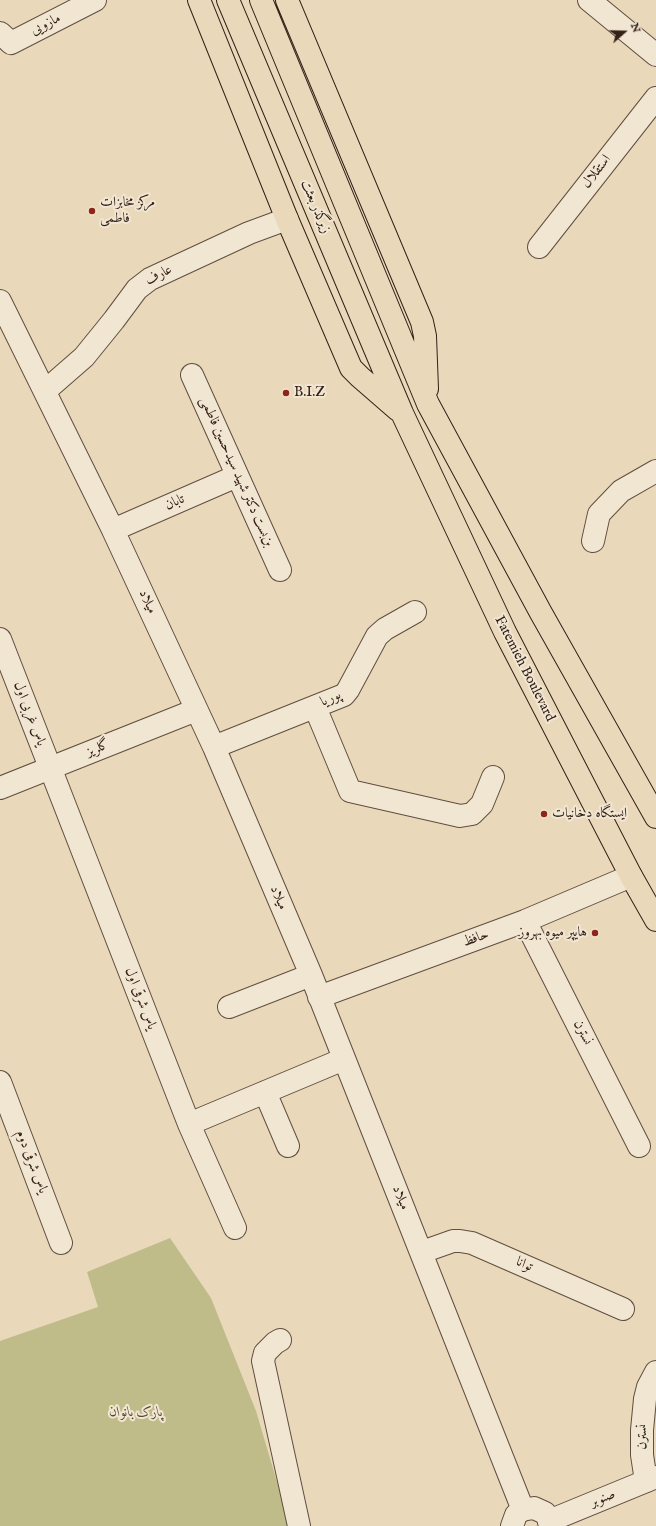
<!DOCTYPE html>
<html>
<head>
<meta charset="utf-8">
<style>
	body { margin:0 }
	#map { position:relative; width:656px; height:1526px; overflow:hidden; background:#e9d8ba; font-family:"IM FELL English",serif }
	canvas { display:block }
	.north { position:absolute; left:604px; top:12px; width:40px; height:40px; -webkit-text-stroke:3px #f1e6d2; paint-order:stroke; rotate:70deg; font-size:11px; font-weight:700; line-height:16px; text-align:center; color:#332018 }
	.north::after { content:''; display:block; margin:auto; width:14px; height:18px; background:#332018; clip-path:polygon(50% 0,100% 100%,50% 72%,0 100%) }
</style>
</head>
<body>
<div id="map">
<canvas width="656" height="1526"></canvas>
<div class="north">N</div>
</div>
<script>
const c = document.querySelector('canvas').getContext('2d');
c.lineJoin = 'round';
function fill(path, color) {
  c.fillStyle = color;
  c.fill(path, 'evenodd');
}
function toPath(rows) {
  const path = new Path2D();
  for (const r of rows) {
    path.moveTo(r[0], r[1]);
    for (let i = 2; i < r.length; i += 2) path.lineTo(r[i], r[i + 1]);
  }
  return path;
}
function trace(path, color, width, dash) {
  c.strokeStyle = color;
  c.lineWidth = width;
  c.lineCap = dash ? 'butt' : 'round';
  c.setLineDash(dash || []);
  c.stroke(path);
}
function drawText(font, color, halo, rows, align = 'center') {
  c.font = font + ' "IM FELL English",Amiri,serif';
  c.lineWidth = 4;
  c.setLineDash([]);
  c.textBaseline = 'middle';
  c.strokeStyle = halo;
  c.fillStyle = color;
  for (const [text, x, y, turn = 0] of rows) {
    c.save();
    c.translate(x, y);
    c.rotate((+turn || 0) * Math.PI / 180);
    c.textAlign = isNaN(turn) ? turn : align;
    if (halo) c.strokeText(text, 0, 0);
    c.fillText(text, 0, 0);
    c.restore();
  }
}
fill(toPath([
	[170,1238,211,1298,256,1411,290,1526,0,1526,0,1341,98,1307,87,1272]
]), '#bfbc8a');
const minor = toPath([
	[0,33,11,43,95,0],
	[539,247,656,98],
	[0,301,113,530,214,747,311,975,523,1510],
	[192,375,280,570],
	[45,391,84,357,114,320,137,289,150,279,249,233,287,219],
	[113,530,237,476],
	[593,541,599,514,621,491,656,471],
	[0,639,189,1124,235,1228],
	[315,707,350,791,460,816,472,814,482,804,493,777],
	[214,747,344,695,348,690,377,636,385,629,415,612],
	[0,788,196,710],
	[525,921,639,1146],
	[319,997,525,921,631,876],
	[229,1007,311,975],
	[0,1082,61,1243],
	[265,1092,288,1146],
	[189,1124,344,1059],
	[422,1252,453,1241,460,1241,472,1243,623,1309],
	[280,1340,275,1343,265,1353,263,1361,299,1526],
	[646,1481,642,1455,642,1430,645,1399,648,1387,656,1372]
]);
const tertiary = toPath([
	[589,0,656,55],
	[549,1521,656,1477],
	[512,1526,516,1515,521,1510,534,1508,545,1513,548,1518,550,1526]
]);
const trunk = toPath([
	[199,0,287,219,351,368,360,377,398,410],
	[228,0,402,413,505,632,631,876,656,920],
	[261,0,428,404,541,613,656,817],
	[287,0,422,322,425,336,427,389]
]);
trace(minor, '#604e40', 24);
trace(tertiary, '#604e40', 24);
trace(trunk, '#332018', 24);
trace(minor, '#f1e6d2', 22);
trace(tertiary, '#f1e6d2', 22);
trace(trunk, '#e9d8ba', 22);
for (const [x, y, r, color] of [
	[92,211,4,"#8f2418"],
	[286,393,4,"#8f2418"],
	[544,814,4,"#8f2418"],
	[595,933,4,"#8f2418"]
]) {
  const dot = new Path2D();
  dot.arc(x, y, r, 0, 2 * Math.PI);
  c.fillStyle = color;
  c.fill(dot);
  trace(dot, '#f1e6d2', 1.5);
}
drawText('14px', '#332018', '#f1e6d2', [
	["مازویی",46,25,-27],
	["استقلال",597,172,-52],
	["زیرگذر بعثت",315,207,67],
	["عارف",159,276,-29],
	["بن‌بست دکتر شهید سیدحسین فاطمی",236,472,66],
	["تابان",175,503,-24],
	["میلاد",147,602,65],
	["Fatemieh Boulevard",524,669,63],
	["پوریا",331,699,-25],
	["یاس غربی اول",29,714,69],
	["گلریز",98,749,-22],
	["میلاد",278,898,67],
	["حافظ",476,939,-20],
	["یاس شرقی اول",140,999,69],
	["نسترن",582,1033,63],
	["یاس شرقی دوم",31,1162,69],
	["میلاد",400,1198,68],
	["توانا",524,1265,24],
	["نسترن",643,1437,-89],
	["صنوبر",603,1499,-23]
]);
drawText('14px', '#332018', '#f1e6d2', [
	["مرکز مخابزات",100,203],
	["فاطمی",100,219],
	["B.I.Z",294,393],
	["ایستگاه دخانیات",552,814],
	["هایپر میوه بهروز",587,933,"right"]
], 'left');
drawText('italic 14px', '#564734', '#f1e6d2', [
	["پارک بانوان",136,1413]
]);
</script>
</body>
</html>
